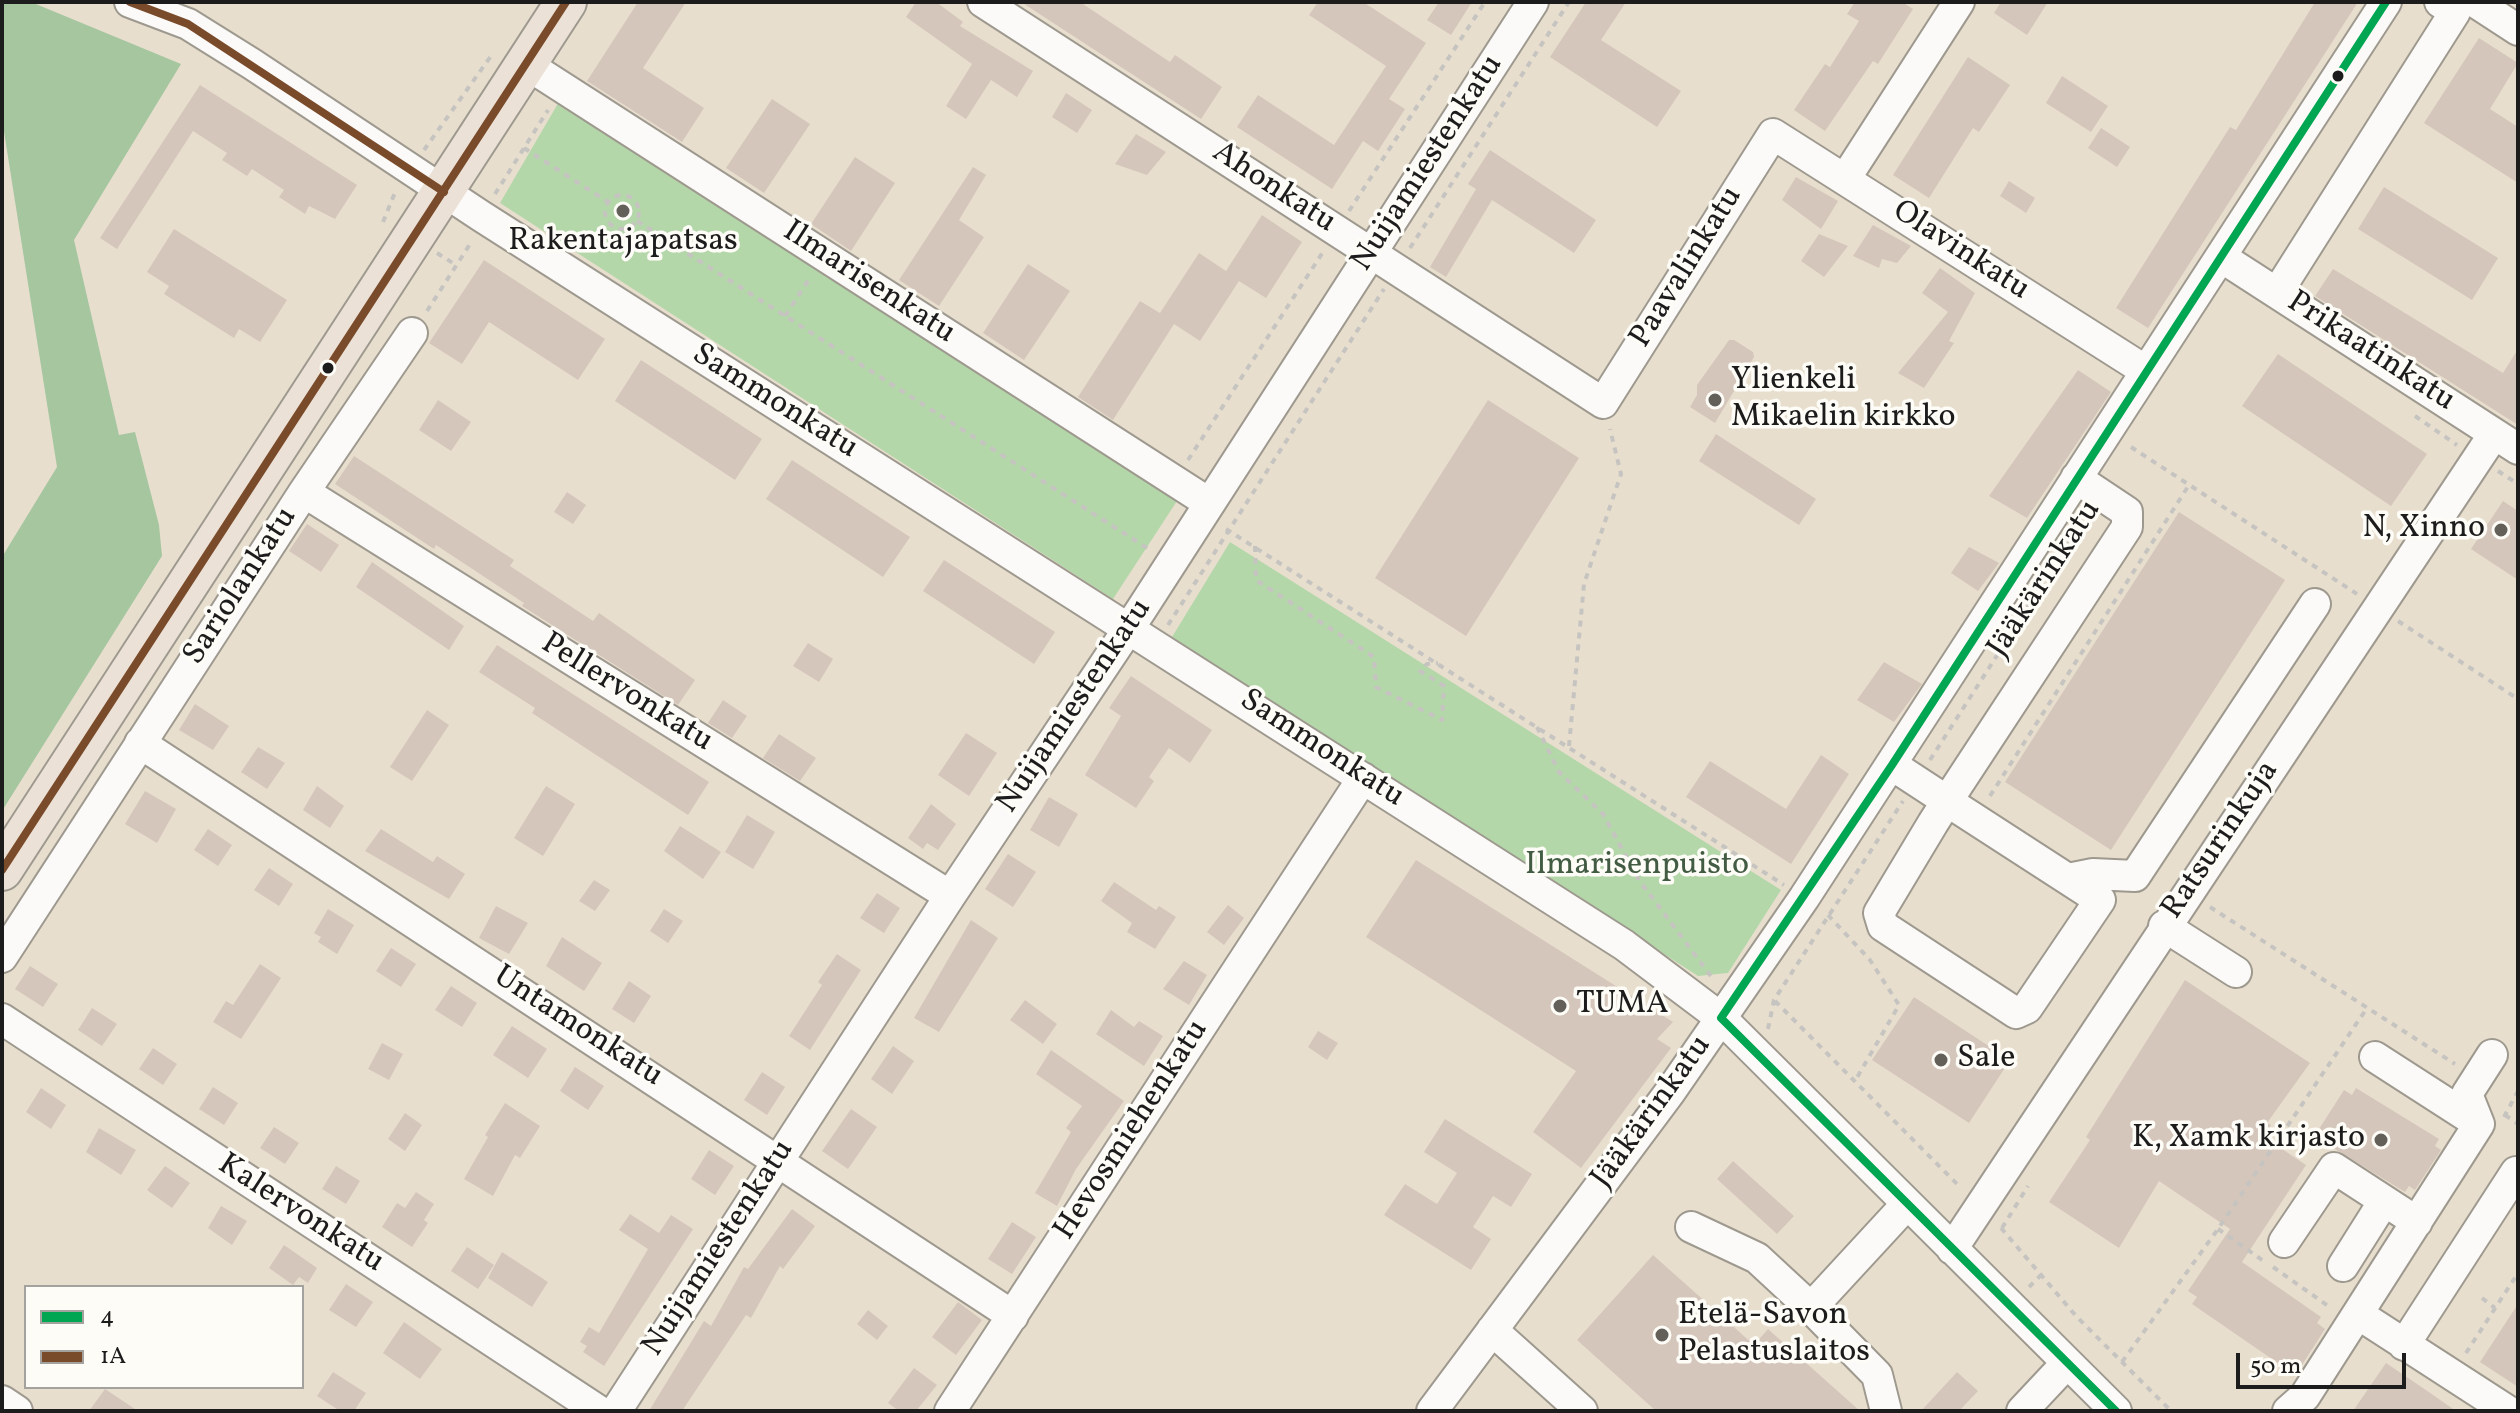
<!DOCTYPE html>
<html>
<head>
<meta charset="utf-8">
<style>
	body { margin:0 }
	#map { position:relative; width:2520px; height:1413px; overflow:hidden; background:#e8dece; font-family:Vollkorn,serif }
	canvas { display:block }
	.frame { position:absolute; inset:0; border:4px solid #1c1c1c; pointer-events:none }
	.legend { position:absolute; left:24px; top:1285px; width:280px; height:104px; box-sizing:border-box; background:#fdfcf7; border:2px solid #a3a29f; margin:0; padding:10px 14px; list-style:none; font-size:24px; color:#1c1c1c }
	.legend li { display:flex; align-items:center; gap:16px; height:40px }
	.legend b { width:40px; border:2px solid #a3a29f }
	.scale { position:absolute; left:2236px; top:1353px; width:170px; height:36px; box-sizing:border-box; border:4px solid #1c1c1c; border-top:0; padding-left:10px; font-size:24px; line-height:28px; white-space:nowrap; color:#1c1c1c; -webkit-text-stroke:6px #fdfcf7; paint-order:stroke }
</style>
</head>
<body>
<div id="map">
<canvas width="2520" height="1413"></canvas>
<div class="frame"></div>
<ul class="legend">
<li><b style="height:10px;background:#00a651"></b>4</li>
<li><b style="height:10px;background:#7a4b2a"></b>1A</li>
</ul>
<div class="scale">50 m</div>
</div>
<script>
const c = document.querySelector('canvas').getContext('2d');
c.lineJoin = 'round';
function fill(path, color) {
  c.fillStyle = color;
  c.fill(path, 'evenodd');
}
function toPath(rows) {
  const path = new Path2D();
  for (const r of rows) {
    if (r.length === 3) {
      path.moveTo(r[0] + r[2], r[1]);
      path.arc(r[0], r[1], r[2], 0, 2 * Math.PI);
      continue;
    }
    path.moveTo(r[0], r[1]);
    for (let i = 2; i < r.length; i += 2) path.lineTo(r[i], r[i + 1]);
  }
  return path;
}
function trace(path, color, width, dash) {
  c.strokeStyle = color;
  c.lineWidth = width;
  c.lineCap = dash ? 'butt' : 'round';
  c.setLineDash(dash || []);
  c.stroke(path);
}
function drawText(font, color, halo, rows, align = 'center') {
  c.font = font + ' Vollkorn,serif';
  c.lineWidth = 7;
  c.setLineDash([]);
  c.textBaseline = 'middle';
  c.strokeStyle = halo;
  c.fillStyle = color;
  for (const [text, x, y, turn = 0] of rows) {
    c.save();
    c.translate(x, y);
    c.rotate((+turn || 0) * Math.PI / 180);
    c.textAlign = isNaN(turn) ? turn : align;
    if (halo) c.strokeText(text, 0, 0);
    c.fillText(text, 0, 0);
    c.restore();
  }
}
fill(toPath([
	[560,100,1177,501,1113,599,500,203],
	[1230,542,1781,890,1728,973,1698,976,1172,637]
]), '#b4d7aa');
fill(toPath([
	[2,2,31,2,181,64,74,240,119,435,135,432,159,525,162,556,2,811,2,557,57,467,2,119]
]), '#a5c69f');
fill(toPath([
	[638,2,686,2,643,68,704,108,682,142,587,81],
	[916,2,936,2,963,22,960,26,1033,71,1017,97,991,80,966,119,946,106,972,64,906,17],
	[1021,2,1080,2,1170,62,1175,55,1222,87,1201,119],
	[1318,2,1363,2,1426,43,1389,99,1405,109,1378,151,1363,141,1332,189,1237,127,1258,95,1334,145,1386,66,1309,15],
	[1439,2,1472,2,1451,35,1427,20],
	[1586,2,1626,2,1601,40,1681,91,1657,127,1550,57],
	[1855,2,1902,2,1913,9,1878,64,1873,61,1825,131,1794,110,1825,64,1830,67,1859,21,1847,14],
	[2001,2,2048,2,2027,35,1994,13],
	[2315,2,2358,2,2148,328,2116,308,2230,127,2236,130],
	[2479,38,2518,63,2490,109,2518,127,2518,183,2424,123],
	[1968,57,2010,85,1979,132,1973,128,1929,198,1893,175],
	[2062,76,2108,106,2091,132,2046,103],
	[200,85,357,185,335,219,309,206,305,214,279,197,284,190,252,169,247,176,222,160,227,153,193,131,117,249,100,238],
	[1066,93,1092,110,1077,133,1052,117],
	[772,99,810,124,764,193,726,168],
	[2101,128,2130,147,2117,167,2088,148],
	[1136,134,1166,152,1147,175,1115,164],
	[1490,150,1596,220,1574,253,1492,200,1446,277,1430,267,1476,189,1468,184],
	[855,157,895,183,851,251,811,224],
	[973,167,986,175,959,220,984,237,939,306,899,280],
	[1796,177,1838,201,1821,229,1782,200],
	[2009,181,2035,198,2026,213,2000,196],
	[2384,187,2498,258,2472,300,2358,229],
	[1262,215,1302,242,1266,298,1239,281,1200,341,1174,324,1113,420,1078,397,1140,301,1160,313,1199,253,1226,271],
	[1873,225,1911,246,1897,263,1882,259,1879,268,1853,256],
	[174,229,287,300,260,342,239,329,234,338,164,294,169,286,147,272],
	[1819,234,1848,246,1824,277,1801,261],
	[484,260,605,339,578,380,489,322,462,364,429,343],
	[1028,264,1070,291,1024,360,983,333],
	[1940,268,1975,293,1949,341,1954,343,1924,388,1898,373,1948,312,1922,293],
	[2333,269,2503,373,2518,349,2518,425,2315,296],
	[1729,340,1734,340,1753,352,1754,357,1715,423,1690,407,1697,395,1697,385],
	[2278,354,2427,454,2391,506,2242,406],
	[641,360,762,439,735,480,615,401],
	[2078,370,2111,392,2027,518,1989,496],
	[438,400,471,422,451,451,419,430],
	[1488,400,1579,458,1466,636,1375,578],
	[1716,434,1816,499,1799,525,1699,461],
	[354,456,514,560,510,566,593,621,599,613,695,680,678,705,522,606,524,603,436,545,434,549,335,484],
	[792,460,910,537,883,577,766,499],
	[567,492,586,505,573,524,554,512],
	[2503,501,2518,511,2518,580,2471,549],
	[2179,512,2285,580,2111,850,2005,782],
	[307,524,339,545,321,572,289,551],
	[1969,547,1999,563,1978,591,1951,573],
	[944,560,1055,632,1034,664,923,591],
	[372,562,464,626,449,650,356,587],
	[808,643,833,659,819,682,793,666],
	[497,645,709,782,688,815,532,713,535,708,479,672],
	[1884,662,1922,684,1894,722,1857,700],
	[1131,676,1212,730,1190,763,1169,748,1149,777,1154,781,1136,808,1085,775,1121,716,1109,708],
	[723,700,747,716,732,738,708,723],
	[195,704,229,726,213,750,179,730],
	[427,710,449,725,412,781,390,767],
	[966,733,997,753,969,796,938,775],
	[779,734,816,758,800,781,763,758],
	[258,747,285,763,267,789,241,772],
	[1821,755,1849,774,1791,864,1686,797,1710,761,1786,809],
	[317,786,344,806,330,828,303,810],
	[546,786,575,804,543,856,514,838],
	[145,791,176,809,157,843,125,824],
	[1049,797,1078,814,1059,847,1030,830],
	[931,804,956,824,938,850,927,843,923,849,908,838],
	[747,815,775,832,753,869,725,852],
	[680,826,721,852,703,879,664,851],
	[208,829,232,845,218,866,194,850],
	[381,829,433,862,437,856,465,874,449,899,365,851],
	[1008,854,1036,872,1013,907,985,889],
	[1416,860,1673,1022,1657,1039,1671,1048,1581,1168,1533,1132,1576,1071,1366,937],
	[269,868,293,884,279,906,254,890],
	[594,880,610,890,595,911,579,901],
	[1114,882,1156,910,1159,906,1176,917,1155,949,1127,932,1132,923,1101,901],
	[877,893,900,908,884,933,860,918],
	[1228,905,1244,918,1224,945,1207,932],
	[496,906,528,923,509,954,479,938],
	[328,909,354,925,337,954,318,942,321,937,314,933],
	[664,909,683,921,668,943,650,931],
	[971,920,998,938,939,1032,914,1018],
	[562,937,602,963,584,991,546,966],
	[391,948,416,964,401,987,376,971],
	[837,954,861,970,810,1050,789,1036,822,985,818,982],
	[1184,961,1207,975,1189,1005,1163,989],
	[260,964,281,978,241,1039,213,1022,226,1001,233,1005],
	[30,966,58,984,43,1007,15,989],
	[2185,980,2310,1063,2267,1123,2271,1125,2264,1137,2306,1165,2242,1262,2321,1317,2317,1323,2325,1329,2300,1368,2290,1361,2285,1368,2192,1304,2197,1297,2188,1291,2230,1229,2159,1181,2119,1248,2049,1202,2090,1140,2086,1137],
	[629,981,651,996,634,1023,612,1009],
	[451,986,477,1003,462,1027,435,1010],
	[1914,997,2010,1060,1969,1123,1872,1060],
	[1025,1000,1057,1024,1043,1044,1010,1020],
	[92,1008,117,1024,102,1046,78,1030],
	[1111,1010,1134,1027,1139,1021,1163,1036,1144,1066,1096,1034],
	[512,1026,547,1049,528,1078,493,1055],
	[1318,1031,1338,1043,1327,1060,1308,1047],
	[382,1043,403,1054,389,1080,368,1069],
	[893,1046,914,1061,892,1094,871,1079],
	[153,1048,177,1064,163,1085,139,1069],
	[1051,1050,1124,1101,1076,1169,1057,1206,1035,1193,1071,1132,1066,1128,1082,1106,1036,1074],
	[575,1067,604,1086,588,1110,560,1091],
	[762,1072,785,1087,767,1115,744,1100],
	[213,1087,238,1103,224,1125,199,1109],
	[41,1088,66,1105,51,1129,26,1112],
	[2356,1088,2439,1139,2435,1146,2441,1150,2415,1190,2409,1186,2405,1192,2322,1141,2327,1134,2319,1129,2344,1090,2352,1095],
	[505,1103,540,1126,520,1158,515,1155,493,1196,464,1179,488,1137,485,1135],
	[851,1109,877,1127,848,1169,822,1151],
	[405,1113,422,1125,405,1151,388,1139],
	[1445,1119,1532,1174,1511,1207,1493,1196,1473,1227,1491,1239,1471,1270,1384,1215,1405,1184,1437,1204,1457,1173,1424,1152],
	[274,1127,299,1143,285,1164,260,1148],
	[99,1128,136,1150,121,1175,86,1152],
	[709,1150,734,1166,715,1195,691,1179],
	[1733,1161,1794,1216,1777,1234,1717,1179],
	[165,1166,190,1183,172,1208,147,1190],
	[336,1166,360,1181,346,1204,322,1189],
	[416,1192,434,1204,424,1220,428,1223,412,1247,382,1227,397,1203,405,1208],
	[221,1206,247,1221,232,1245,208,1228],
	[792,1209,815,1226,783,1269,780,1266,751,1318,746,1315,682,1411,649,1411,704,1321,711,1326,744,1267,748,1269],
	[630,1214,659,1233,671,1215,693,1229,604,1366,583,1352,587,1346,580,1342,589,1327,599,1333,648,1249,619,1230],
	[1012,1222,1036,1237,1012,1274,988,1259],
	[284,1245,317,1268,308,1283,299,1277,293,1285,269,1268],
	[467,1247,494,1265,478,1289,451,1271],
	[502,1252,548,1282,532,1307,488,1278],
	[1653,1255,1754,1345,1768,1329,1860,1411,1656,1411,1577,1340],
	[346,1284,373,1302,356,1327,329,1310],
	[958,1302,982,1320,956,1355,932,1337],
	[2518,1304,2518,1387,2480,1362],
	[868,1310,888,1326,877,1340,857,1324],
	[404,1322,442,1349,420,1379,383,1353],
	[2386,1363,2423,1388,2456,1411,2353,1411],
	[914,1368,937,1385,916,1411,899,1411,888,1403],
	[333,1372,366,1393,354,1411,340,1411,317,1396],
	[1957,1372,1978,1391,1959,1411,1921,1411],
	[105,1389,138,1411,89,1411]
]), '#d5c6bb');
const minor = toPath([
	[130,2,188,24,252,64,481,216,1624,945,1721,1018,2116,1411],
	[983,2,1603,403,1773,134,2146,371],
	[2475,2,2518,30],
	[526,64,1209,503],
	[1845,179,1959,2],
	[2221,257,2518,449],
	[2277,293,2455,12,2440,2],
	[304,492,950,896],
	[140,743,1013,1316],
	[1892,765,1947,801,2100,900,2027,1008,2016,1013,1883,926,1879,913,1933,823,1947,801,1957,786,2127,527,2127,512,2076,478],
	[2068,879,2093,874,2135,876,2315,604],
	[2164,926,2236,972],
	[2,957,304,492,412,333],
	[2,1019,599,1411],
	[2375,1057,2479,1124],
	[1691,1227,1757,1258,1811,1308,1877,1375,1886,1411],
	[2284,1242,2334,1168,2417,1222],
	[1952,1249,2494,434],
	[2343,1266,2384,1201],
	[1811,1308,1907,1204],
	[2358,1314,2508,1411],
	[1492,1330,1582,1411],
	[2404,1345,2516,1172],
	[2,1401,17,1411],
	[616,1411,950,896,1141,610,1533,2],
	[950,1411,1363,778],
	[1432,1411,1670,1092,1804,898,2386,2],
	[2022,1411,2067,1363],
	[2288,1411,2305,1396,2479,1124,2467,1094,2492,1055]
]);
const major = toPath([
	[2,870,566,2]
]);
trace(minor, '#9e998f', 34);
trace(major, '#9e998f', 44);
trace(toPath([
	[524,148,608,202],
	[424,150,491,56],
	[495,194,548,110],
	[622,212,17],
	[1349,211,1485,2],
	[637,221,1150,550],
	[383,222,396,190],
	[1410,248,1569,2],
	[437,253,456,265],
	[427,311,472,241],
	[785,316,810,278],
	[2415,416,2457,445],
	[2131,447,2357,594],
	[1188,460,1323,252],
	[2498,471,2518,484],
	[1226,529,1784,885],
	[1255,546,1256,580,1374,657,1376,687,1442,720,1444,686,1420,671,1427,664,1438,663],
	[2398,621,2518,699],
	[1168,625,1384,289],
	[1537,727,1559,772,1603,814,1639,880,1713,979],
	[1569,746,1584,584,1621,474,1610,429],
	[1930,760,2087,515],
	[1990,796,2189,485],
	[2210,907,2455,1064],
	[1828,915,1870,960,1899,1005,1855,1081],
	[1775,1001,1961,1188],
	[1768,1029,1774,1000,1903,801],
	[2505,1115,2518,1124],
	[2504,1117,2518,1091],
	[2001,1228,2076,1316,2171,1411],
	[2002,1228,2028,1186],
	[2218,1229,2265,1262],
	[2273,1267,2331,1308],
	[2029,1287,2041,1275],
	[2482,1298,2495,1308],
	[2466,1353,2518,1273],
	[2122,1362,2218,1229,2367,1008]
]), '#c6c4c0', 4, [6, 6]);
trace(minor, '#fcfaf8', 30);
trace(major, '#ebe1d6', 40);
trace(toPath([
	[2116,1411,1721,1018,1892,765,2386,2]
]), '#00a651', 8);
trace(toPath([
	[130,2,188,24,444,192],
	[2,870,566,2]
]), '#7a4b2a', 8);
for (const [x, y, r, color] of [
	[2338,76,7,"#1c1c1c"],
	[623,211,8,"#63605a"],
	[328,368,7,"#1c1c1c"],
	[1715,400,8,"#63605a"],
	[2501,530,8,"#63605a"],
	[1560,1006,8,"#63605a"],
	[1941,1060,8,"#63605a"],
	[2381,1140,8,"#63605a"],
	[1662,1335,8,"#63605a"]
]) {
  const dot = new Path2D();
  dot.arc(x, y, r, 0, 2 * Math.PI);
  c.fillStyle = color;
  c.fill(dot);
  trace(dot, '#fdfcf7', 3);
}
drawText('32px', '#1c1c1c', '#fdfcf7', [
	["Nuijamiestenkatu",1429,164,-57],
	["Ahonkatu",1273,189,33],
	["Olavinkatu",1960,252,33],
	["Paavalinkatu",1688,268,-58],
	["Ilmarisenkatu",868,284,33],
	["Prikaatinkatu",2370,353,33],
	["Sammonkatu",774,403,32],
	["Jääkärinkatu",2046,580,-57],
	["Sariolankatu",242,587,-57],
	["Pellervonkatu",626,694,32],
	["Nuijamiestenkatu",1076,707,-56],
	["Sammonkatu",1321,750,33],
	["Ratsurinkuja",2222,841,-56],
	["Untamonkatu",577,1028,33],
	["Jääkärinkatu",1653,1113,-54],
	["Hevosmiehenkatu",1133,1131,-57],
	["Kalervonkatu",300,1215,33],
	["Nuijamiestenkatu",720,1249,-57]
]);
drawText('32px', '#1c1c1c', '#fdfcf7', [
	["Rakentajapatsas",623,243,"center"],
	["Ylienkeli",1731,382],
	["Mikaelin kirkko",1731,419],
	["N, Xinno",2485,530,"right"],
	["TUMA",1576,1006],
	["Sale",1957,1060],
	["K, Xamk kirjasto",2365,1140,"right"],
	["Etelä-Savon",1678,1317],
	["Pelastuslaitos",1678,1354]
], 'left');
drawText('32px', '#425b43', '#fdfcf7', [
	["Ilmarisenpuisto",1637,867]
]);
</script>
</body>
</html>
